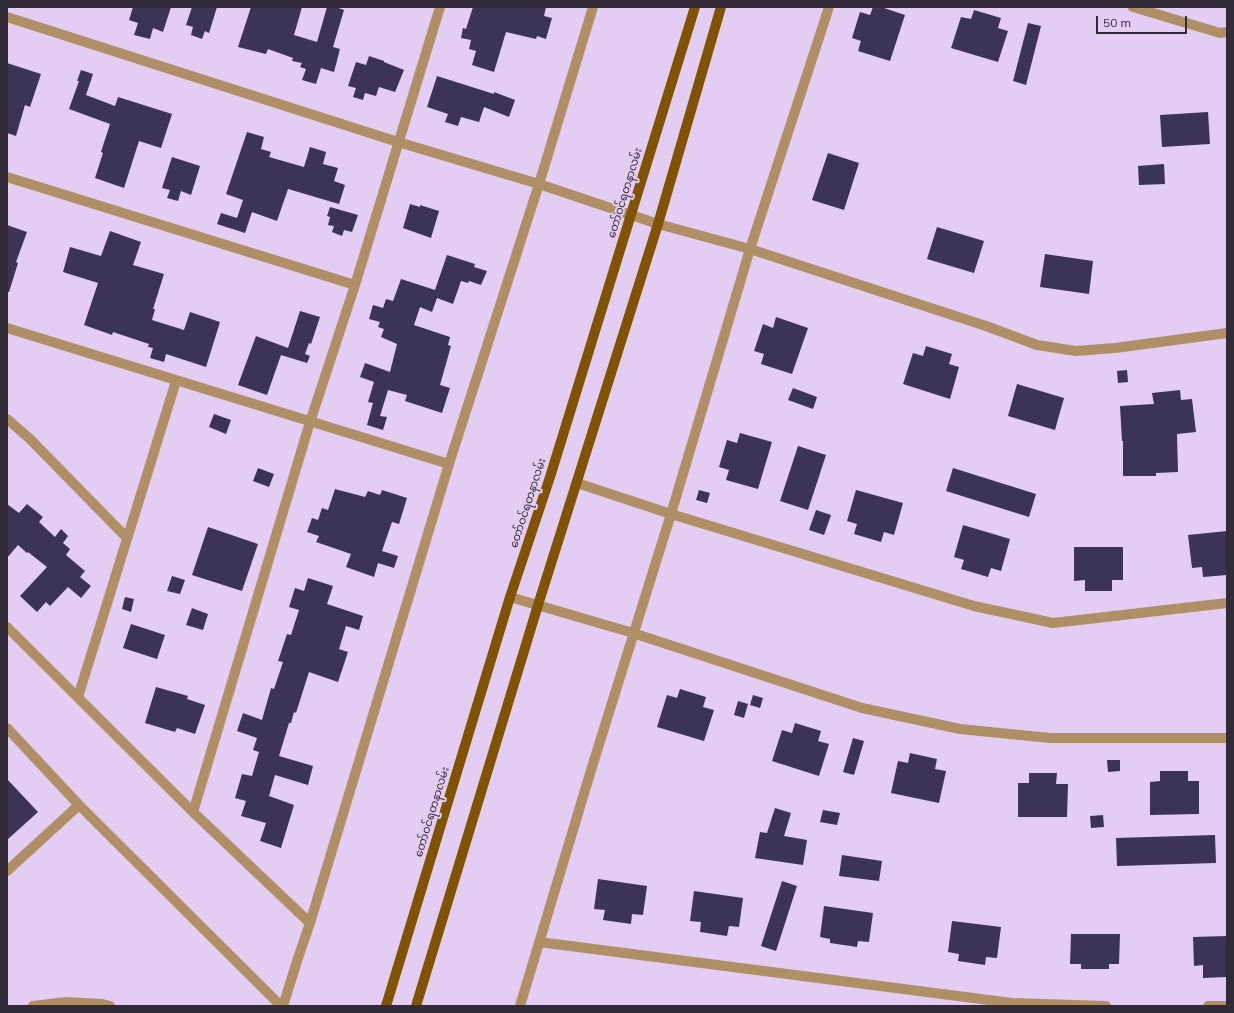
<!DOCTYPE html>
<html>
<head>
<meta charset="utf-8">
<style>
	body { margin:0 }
	#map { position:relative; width:1234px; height:1013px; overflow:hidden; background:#e4cdf2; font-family:Mulish,sans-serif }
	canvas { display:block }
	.frame { position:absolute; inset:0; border:8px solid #332a38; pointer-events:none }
	.scale { position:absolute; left:1096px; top:16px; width:91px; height:18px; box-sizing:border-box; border:2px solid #332a38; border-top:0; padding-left:5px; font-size:12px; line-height:14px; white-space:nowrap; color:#332a38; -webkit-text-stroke:3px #e4cdf2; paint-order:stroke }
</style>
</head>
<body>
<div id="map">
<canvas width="1234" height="1013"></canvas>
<div class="frame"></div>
<div class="scale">50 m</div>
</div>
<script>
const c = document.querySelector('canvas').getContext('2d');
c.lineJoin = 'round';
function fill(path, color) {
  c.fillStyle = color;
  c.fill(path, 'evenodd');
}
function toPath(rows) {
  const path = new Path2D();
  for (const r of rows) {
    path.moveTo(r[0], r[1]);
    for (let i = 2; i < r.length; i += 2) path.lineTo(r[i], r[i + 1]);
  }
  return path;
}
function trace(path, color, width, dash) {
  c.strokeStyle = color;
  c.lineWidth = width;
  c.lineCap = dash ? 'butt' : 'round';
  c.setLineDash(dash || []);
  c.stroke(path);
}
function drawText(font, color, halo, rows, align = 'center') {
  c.font = font + ' Mulish,"Noto Sans Myanmar",sans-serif';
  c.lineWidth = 4;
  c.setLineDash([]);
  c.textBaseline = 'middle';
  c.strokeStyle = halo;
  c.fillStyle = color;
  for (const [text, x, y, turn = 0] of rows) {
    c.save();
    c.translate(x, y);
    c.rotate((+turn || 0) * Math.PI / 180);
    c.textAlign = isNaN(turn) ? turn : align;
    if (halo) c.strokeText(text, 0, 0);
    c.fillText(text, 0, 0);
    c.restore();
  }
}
fill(toPath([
	[133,7,171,7,163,32,153,28,150,39,134,35,138,23,129,20],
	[192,7,217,7,209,33,205,31,202,39,191,35,193,27,186,25],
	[251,7,302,7,294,35,317,42,327,7,336,7,344,10,333,47,340,49,334,72,321,68,316,84,302,80,306,69,300,67,302,63,292,61,293,58,268,49,266,54,238,47],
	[473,7,546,7,544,16,552,18,546,39,537,36,536,39,506,32,494,72,472,65,476,51,469,49,471,40,461,38,463,28,466,29],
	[873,7,881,7,905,15,890,61,858,51,861,41,852,38,860,12,870,15],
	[974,10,1001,18,998,28,1008,31,998,62,951,48,961,17,971,19],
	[1028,23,1041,26,1026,85,1013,81],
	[369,56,384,61,384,62,404,70,395,92,379,87,376,96,365,93,363,100,353,97,356,88,348,86,356,62,366,65],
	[7,63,41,74,30,107,25,105,16,136,7,133],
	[81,70,93,74,86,95,115,106,118,97,172,114,161,148,139,141,124,188,95,178,103,153,101,152,110,124,69,109,79,81,77,81],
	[437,76,494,94,494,92,515,100,509,117,484,107,479,122,461,117,458,126,445,122,448,114,427,107],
	[1208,112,1210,144,1162,147,1160,115],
	[247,132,264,137,261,149,271,152,269,157,304,167,310,147,326,152,323,164,338,168,334,181,345,185,339,204,288,189,277,221,252,212,245,233,217,224,221,213,237,218,243,200,226,194],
	[828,153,859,163,844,210,812,200],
	[172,157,200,166,191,195,181,191,178,201,167,198,170,190,162,188],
	[1164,164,1165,184,1139,185,1138,166],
	[410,204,420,207,420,205,439,211,431,238,403,228],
	[330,207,358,215,352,232,344,230,342,236,332,232,334,226,328,225,330,217,327,216],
	[7,225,27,232,16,262,18,263,9,292,7,292],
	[937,227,984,241,974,273,927,259],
	[110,231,141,242,133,265,164,274,153,309,155,309,152,320,184,330,190,312,220,322,206,367,166,354,164,362,150,358,153,348,148,347,149,344,113,332,112,335,84,325,98,283,63,272,70,247,101,256],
	[1045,254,1093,261,1089,294,1040,287],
	[447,255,475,264,474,267,487,271,481,285,469,281,468,283,461,281,453,304,437,298,432,312,420,307,414,325,450,337,448,345,451,346,440,385,450,388,442,413,405,401,407,395,388,390,380,416,387,417,383,430,367,425,373,403,368,402,374,382,360,377,365,363,390,372,397,344,381,337,384,329,378,327,380,322,369,319,373,305,383,308,386,299,393,301,401,279,435,290],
	[300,311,320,317,311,344,309,343,305,354,310,356,307,363,281,355,267,395,238,385,256,336,288,348],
	[776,317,808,328,792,374,761,364,764,354,754,351,763,324,773,328],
	[926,346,952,354,949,364,959,367,950,399,903,384,913,353,923,356],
	[1127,370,1128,382,1118,383,1117,371],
	[1017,384,1064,398,1055,430,1008,416],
	[793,388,817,397,813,409,788,400],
	[1180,390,1181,400,1192,399,1196,432,1177,434,1178,472,1156,473,1156,476,1123,476,1123,441,1122,441,1120,406,1154,404,1152,393],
	[214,414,231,420,226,434,209,427],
	[740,433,772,442,758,489,726,480,729,470,719,467,727,440,737,443],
	[798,446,826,455,808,510,780,501],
	[258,468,274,474,269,487,253,481],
	[953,468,1036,494,1029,517,946,491],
	[335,489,365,497,368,491,380,495,382,490,407,498,399,524,392,522,382,551,398,556,394,568,378,563,374,577,346,567,351,554,316,542,319,536,307,532,312,518,318,520,322,508,328,510],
	[699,490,710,493,707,503,696,500],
	[856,490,903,503,894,535,884,532,881,542,854,534,857,524,847,521],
	[7,504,19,513,27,504,43,517,39,522,55,537,61,529,68,536,63,543,70,549,66,555,85,571,80,577,91,586,81,598,68,587,50,606,46,602,37,612,20,596,47,567,28,552,27,553,18,545,7,558],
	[816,510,831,515,824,535,809,530],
	[963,525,1010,539,1001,571,991,568,988,577,961,569,964,560,954,557],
	[208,527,258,544,242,591,192,575],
	[1227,531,1227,575,1203,577,1202,567,1192,568,1188,535],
	[1074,547,1123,547,1123,580,1112,580,1112,591,1085,591,1085,580,1074,581],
	[172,576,185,580,180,594,167,591],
	[308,578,333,586,327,604,363,616,359,630,346,626,339,649,348,652,338,682,309,672,296,713,294,712,291,723,289,723,279,756,313,766,308,785,275,775,269,796,294,805,281,848,260,841,266,823,241,816,246,801,235,798,242,774,252,776,259,752,253,750,257,738,237,731,243,713,262,720,271,688,274,689,283,662,278,661,287,634,291,635,299,610,289,607,295,588,304,591],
	[125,597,134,599,131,612,122,609],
	[192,608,208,614,203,630,186,625],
	[131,624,165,635,157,659,123,648],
	[156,687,188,696,187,699,205,705,195,734,177,728,175,732,145,723],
	[680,689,706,697,703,707,714,710,704,741,657,727,667,695,677,698],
	[753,695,763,698,760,708,750,705],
	[738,701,748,704,744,718,734,715],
	[795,723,821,731,818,741,829,744,819,776,772,761,782,730,792,733],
	[853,738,864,741,854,775,843,772],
	[910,753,937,759,935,769,946,771,939,803,891,793,898,761,908,763],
	[1107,760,1120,760,1120,771,1108,772],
	[1160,771,1188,771,1188,781,1199,781,1199,814,1150,815,1150,782,1160,781],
	[1029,773,1057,773,1056,784,1068,784,1067,817,1018,817,1018,783,1029,783],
	[7,779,38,812,7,840],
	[775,808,791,813,784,836,807,840,803,865,755,858,760,832,767,833],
	[823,810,840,813,837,825,820,822],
	[1103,815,1104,827,1091,828,1090,816],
	[1215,835,1216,863,1117,866,1116,838],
	[842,855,882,861,879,881,839,876],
	[598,879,647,886,643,915,632,914,631,924,603,920,605,910,594,909],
	[782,881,797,886,776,951,761,946],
	[694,891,743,898,739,927,729,926,727,936,700,932,701,922,690,921],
	[824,906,873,913,869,942,858,941,857,947,830,943,830,939,820,937],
	[952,921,1001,927,997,958,986,957,985,965,958,961,959,954,948,952],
	[1071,934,1120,934,1119,964,1109,964,1109,969,1081,969,1081,964,1070,964],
	[1227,936,1227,977,1203,978,1203,965,1194,966,1193,937]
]), '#3b3454');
trace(toPath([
	[1133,7,1220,33,1227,32],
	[7,17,398,142,539,184,658,224,750,249,986,326,1037,345,1076,351,1115,348,1227,333],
	[7,177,355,285],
	[7,328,449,464],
	[7,419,29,438,127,538],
	[577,483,671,514,974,606,1053,623,1227,603],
	[510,597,633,633,862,708,960,729,1050,738,1227,738],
	[7,627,193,812,310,923],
	[78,697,176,381],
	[7,728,79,805,281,1006],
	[193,812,310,422,355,285,440,7],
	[7,871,79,805],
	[539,942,1012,1003,1106,1006],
	[33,1006,66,1002,102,1004,110,1006],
	[283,1006,297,961,310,923,449,464,539,184,593,7],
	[520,1006,592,767,671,514,750,249,829,7],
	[1208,1006,1227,1006]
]), '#ae8f66', 10);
trace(toPath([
	[386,1006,510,597,550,477,695,7],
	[416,1006,538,605,658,224,721,7]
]), '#815301', 10);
drawText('11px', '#332a38', '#e4cdf2', [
	["တော်ဝင်ရတနာလမ်း",625,193,-73],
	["တော်ဝင်ရတနာလမ်း",528,503,-72],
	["တော်ဝင်ရတနာလမ်း",432,812,-73]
]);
</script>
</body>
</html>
